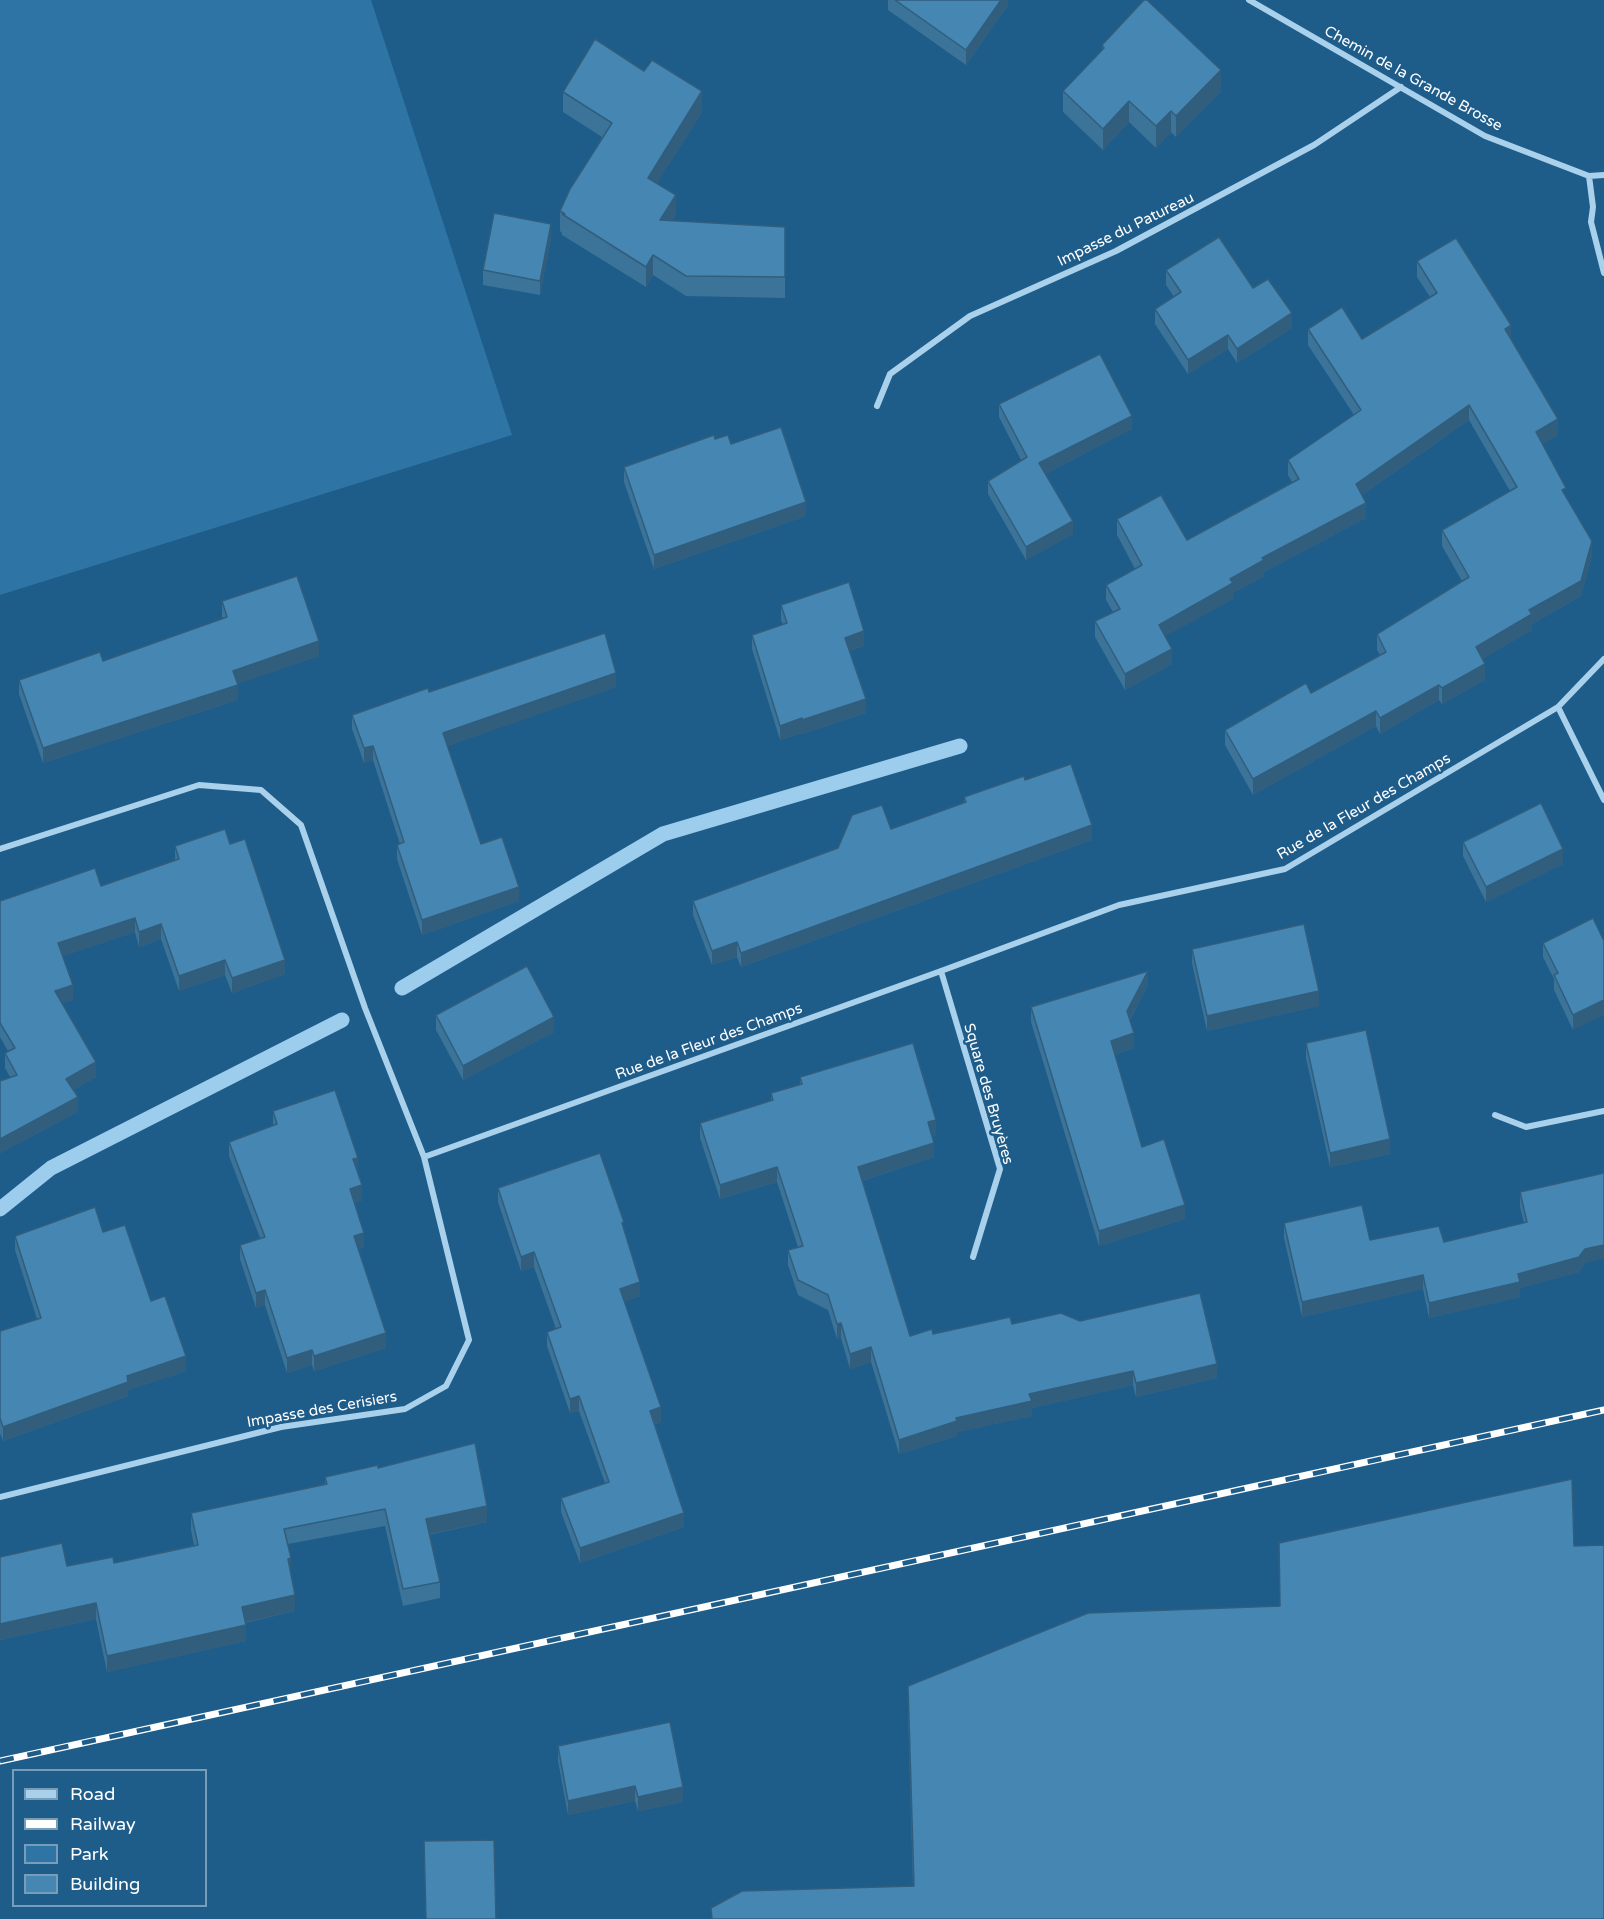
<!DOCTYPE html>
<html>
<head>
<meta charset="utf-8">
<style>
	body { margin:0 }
	#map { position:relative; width:1604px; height:1919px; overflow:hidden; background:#1e5c8a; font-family:"Varela Round",sans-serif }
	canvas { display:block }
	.legend { position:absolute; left:12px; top:1769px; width:195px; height:138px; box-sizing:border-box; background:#1e5c8a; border:2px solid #789db9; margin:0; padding:8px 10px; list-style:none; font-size:18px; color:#fff }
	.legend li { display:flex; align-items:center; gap:12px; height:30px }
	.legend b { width:30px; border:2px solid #789db9 }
</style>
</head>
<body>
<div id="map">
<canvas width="1604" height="1919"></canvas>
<ul class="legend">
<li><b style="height:8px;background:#a9d1ec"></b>Road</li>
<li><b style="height:8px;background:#fff"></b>Railway</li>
<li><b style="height:16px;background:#2e75a6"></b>Park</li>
<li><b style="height:16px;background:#4686b2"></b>Building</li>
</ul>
</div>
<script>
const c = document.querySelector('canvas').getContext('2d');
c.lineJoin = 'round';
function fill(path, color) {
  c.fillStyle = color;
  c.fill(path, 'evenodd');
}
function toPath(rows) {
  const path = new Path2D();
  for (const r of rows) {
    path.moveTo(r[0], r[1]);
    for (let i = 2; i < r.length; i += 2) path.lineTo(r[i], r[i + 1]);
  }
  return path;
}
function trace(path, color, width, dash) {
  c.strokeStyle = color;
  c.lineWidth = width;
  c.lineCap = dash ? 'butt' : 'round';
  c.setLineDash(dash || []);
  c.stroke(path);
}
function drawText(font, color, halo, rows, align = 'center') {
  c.font = font + ' "Varela Round",sans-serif';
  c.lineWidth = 5;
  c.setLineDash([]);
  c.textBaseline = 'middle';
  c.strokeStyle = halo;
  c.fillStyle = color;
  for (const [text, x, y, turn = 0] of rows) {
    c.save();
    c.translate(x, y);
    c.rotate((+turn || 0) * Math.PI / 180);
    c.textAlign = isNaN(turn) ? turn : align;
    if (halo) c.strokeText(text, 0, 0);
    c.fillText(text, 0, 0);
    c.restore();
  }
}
fill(toPath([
	[0,0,371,0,512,435,0,595]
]), '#2e75a6');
trace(toPath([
	[402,988,663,834,960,746],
	[0,1209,51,1168,342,1020]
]), '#9dcded', 15);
trace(toPath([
	[1249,0,1485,136,1589,176,1604,175],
	[1589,176,1593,207,1591,222,1604,273],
	[877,406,890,374,970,316,1116,251,1314,145,1401,87],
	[1558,707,1604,800],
	[0,849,199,785,261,790,301,825,365,1008,424,1157,469,1340,446,1386,405,1409,281,1427,0,1497],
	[941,971,1000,1169,973,1257],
	[1495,1115,1526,1127,1604,1111],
	[424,1157,941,971,1119,905,1285,869,1558,707,1604,659]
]), '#a9d1ec', 6);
const rail = toPath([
	[0,1761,1604,1410]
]);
trace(rail, '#fff', 7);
trace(rail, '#1e5c8a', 4.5, [14]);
fill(toPath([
	[888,0,1008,0,1008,5,966,65,888,10],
	[1102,45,1221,91,1176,137,1171,132,1156,148,1129,122,1103,150,1063,112,1063,91,1102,51],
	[563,92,702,112,657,183,676,215,672,221,785,227,785,298,686,296,653,275,646,287,562,235,562,233,560,231,560,211,602,137,563,112],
	[551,238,540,295,483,285,483,270],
	[1417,261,1511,340,1558,435,1542,444,1592,556,1581,596,1532,624,1532,630,1482,659,1485,680,1442,704,1439,700,1380,734,1376,726,1253,795,1225,745,1225,730,1311,693,1380,655,1377,650,1377,634,1462,581,1442,546,1442,530,1510,491,1469,420,1362,495,1366,518,1264,572,1264,576,1233,593,1233,599,1165,636,1172,664,1125,690,1095,637,1095,621,1113,612,1106,600,1106,585,1135,569,1117,535,1117,519,1187,540,1292,482,1288,475,1288,460,1354,415,1308,345,1308,329,1362,339,1430,297,1417,277],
	[1166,270,1253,288,1292,328,1237,363,1228,349,1188,374,1155,324,1155,309,1174,297,1166,285],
	[999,404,1132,429,1045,474,1073,534,1026,560,988,494,988,481,1021,460,999,417],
	[715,439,731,444,806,516,654,569,624,482,624,467],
	[222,601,319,656,237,684,238,700,43,763,19,694,19,680,103,661,223,619,222,616],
	[781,605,864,646,849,651,866,713,802,734,802,733,780,740,752,649,752,635,783,625,781,620],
	[616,687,447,746,481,844,519,901,422,935,397,859,397,845,400,844,373,760,364,763,352,729,352,715,429,692],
	[1025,780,1092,840,741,967,737,957,712,965,693,915,693,901,964,803,964,797],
	[1463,842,1563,864,1486,902,1463,856],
	[230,844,285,974,232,993,225,975,179,991,161,939,139,947,135,932,63,956,73,1000,62,1003,96,1077,73,1090,78,1112,0,1153,0,1081,10,1077,5,1068,5,1053,8,1051,0,1037,0,901,101,886,175,861,175,846],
	[1593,918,1573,1030,1554,990,1554,979,1543,957,1543,943],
	[1192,949,1319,1006,1207,1031,1192,963],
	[1148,985,1130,1020,1134,1048,1114,1055,1142,1147,1185,1219,1099,1246,1031,1022,1031,1007],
	[436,1015,554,1032,463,1080,436,1030],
	[1306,1043,1390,1154,1330,1167,1306,1058],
	[800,1077,936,1135,932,1136,934,1157,862,1181,910,1336,1012,1324,1217,1378,1136,1397,1133,1385,1032,1408,1032,1416,957,1432,957,1436,899,1454,871,1362,850,1369,841,1338,837,1339,828,1310,798,1295,788,1265,788,1250,798,1247,777,1182,720,1199,700,1138,700,1123,771,1101,771,1093,800,1084],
	[273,1111,358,1172,362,1200,354,1203,364,1247,358,1249,386,1348,314,1371,312,1365,287,1373,265,1305,256,1308,240,1259,240,1245,260,1238,229,1156,229,1142,273,1126],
	[498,1188,624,1231,640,1296,624,1302,661,1422,655,1424,684,1527,580,1563,561,1512,561,1498,605,1483,579,1411,570,1413,547,1346,547,1332,556,1329,534,1267,521,1271,498,1202],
	[1520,1192,1585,1263,1579,1272,1520,1288,1520,1297,1429,1318,1423,1289,1302,1317,1284,1238,1284,1223,1370,1240,1444,1242,1524,1223,1520,1207],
	[103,1232,151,1301,186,1371,128,1390,128,1396,3,1441,0,1433,0,1331,37,1319,15,1250,15,1236],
	[378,1468,487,1522,429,1535,440,1582,440,1598,403,1606,385,1526,288,1544,295,1611,245,1623,246,1641,107,1672,96,1619,0,1640,0,1557,67,1566,114,1563,194,1545,191,1530,191,1513,325,1484,325,1477],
	[1574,1546,913,1886,908,1712,908,1686,1280,1606],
	[558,1746,683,1802,638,1811,635,1801,568,1815,558,1761]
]), '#3c7399');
fill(toPath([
	[1001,0,1008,0,1008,5,966,65,966,50],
	[1221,70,1221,91,1176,137,1176,116],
	[702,91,702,112,648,198,648,178],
	[1129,101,1129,122,1103,150,1103,129],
	[1171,111,1171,132,1156,148,1156,126],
	[676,195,676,215,660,240,660,220],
	[551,224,551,238,540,295,540,281],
	[653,255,653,275,646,287,646,267],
	[1292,313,1292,328,1237,363,1237,349],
	[1511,325,1511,341,1505,329],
	[1228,335,1228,349,1188,374,1188,360],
	[1469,405,1469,420,1356,499,1356,484],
	[1132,416,1132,429,1039,477,1039,463],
	[1558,419,1558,435,1536,448,1536,432],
	[806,502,806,516,654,569,654,555],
	[1366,503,1366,518,1264,572,1264,576,1233,593,1233,599,1159,640,1159,625,1262,558],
	[1073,521,1073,534,1026,560,1026,547],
	[1592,541,1592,556,1581,596,1532,624,1532,630,1476,663,1476,647,1529,610],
	[864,631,864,646,845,652,845,638],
	[319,641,319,656,233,686,233,671],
	[1172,649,1172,664,1125,690,1125,674],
	[1485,664,1485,680,1442,704,1442,688],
	[616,673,616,687,443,748,443,733],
	[238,685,238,700,43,763,43,748],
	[1439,685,1439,700,1380,734,1380,718],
	[866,699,866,713,802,734,802,720],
	[1376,711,1376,726,1253,795,1253,779],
	[802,718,802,733,780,740,780,726],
	[373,746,373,760,364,763,364,748],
	[1092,825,1092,840,741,967,741,953],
	[1563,849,1563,864,1486,902,1486,887],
	[519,887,519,901,422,935,422,920],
	[135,918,135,932,58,958,58,943],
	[161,924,161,939,139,947,139,932],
	[737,942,737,957,712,965,712,951],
	[225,960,225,975,179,991,179,976],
	[285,960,285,974,232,993,232,978],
	[1148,971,1148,985,1127,1025,1127,1011],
	[73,985,73,1000,55,1005,55,991],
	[1319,991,1319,1006,1207,1031,1207,1016],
	[1604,1000,1604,1015,1573,1030,1573,1015],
	[554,1017,554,1032,463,1080,463,1066],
	[1134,1033,1134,1048,1111,1056,1111,1041],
	[96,1062,96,1077,66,1094,66,1079],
	[78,1097,78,1112,0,1153,0,1139],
	[936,1120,936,1135,928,1137,928,1122],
	[1390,1139,1390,1154,1330,1167,1330,1153],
	[934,1143,934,1157,858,1182,858,1167],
	[358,1158,358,1172,353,1159],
	[777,1167,777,1182,720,1199,720,1185],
	[362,1185,362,1200,350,1204,350,1189],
	[1185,1205,1185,1219,1099,1246,1099,1231],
	[364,1233,364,1247,354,1251,354,1236],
	[1604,1245,1604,1259,1585,1263,1579,1272,1520,1288,1520,1297,1429,1318,1429,1303,1585,1249],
	[534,1252,534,1267,521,1271,521,1257],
	[1423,1275,1423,1289,1302,1317,1302,1302],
	[640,1282,640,1296,620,1304,620,1289],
	[265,1290,265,1305,256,1308,256,1293],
	[841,1323,841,1338,837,1339,837,1324],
	[386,1333,386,1348,314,1371,314,1356],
	[871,1347,871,1362,850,1369,850,1354],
	[312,1350,312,1365,287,1373,287,1358],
	[186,1356,186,1371,128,1390,128,1396,3,1441,3,1427,127,1376],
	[1217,1364,1217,1378,1136,1397,1136,1383],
	[1133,1371,1133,1385,1032,1408,1032,1416,957,1432,957,1436,899,1454,899,1440,956,1418,1029,1394],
	[579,1396,579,1411,570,1413,570,1399],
	[661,1407,661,1422,650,1425,650,1411],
	[487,1506,487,1522,426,1535,426,1519],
	[684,1513,684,1527,580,1563,580,1548],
	[291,1558,291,1574,288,1559],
	[295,1595,295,1611,242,1623,242,1607],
	[96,1603,96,1619,0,1640,0,1624],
	[246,1625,246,1641,107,1672,107,1656],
	[635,1786,635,1801,568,1815,568,1801],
	[683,1787,683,1802,638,1811,638,1797]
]), '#315e7d');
const building = toPath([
	[895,0,1001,0,966,50,895,0],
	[1144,0,1147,0,1221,70,1176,116,1171,111,1156,126,1129,101,1103,129,1063,91,1104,48,1102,45,1144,0],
	[595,39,644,71,652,60,702,91,648,178,676,195,660,220,785,227,785,277,686,276,653,255,646,267,562,214,565,214,560,211,570,189,612,123,563,92,595,39],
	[494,213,551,224,540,281,483,270,494,213],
	[1219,237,1253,288,1268,279,1292,313,1237,349,1228,335,1188,360,1155,309,1181,292,1166,270,1219,237],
	[1456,238,1511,325,1505,329,1558,419,1536,432,1566,488,1562,490,1592,541,1581,581,1529,610,1532,614,1476,647,1485,664,1442,688,1439,685,1380,718,1376,711,1253,779,1225,730,1306,683,1311,693,1386,652,1377,634,1469,577,1442,530,1517,487,1469,405,1356,484,1366,503,1262,558,1264,560,1230,579,1233,583,1159,625,1172,649,1125,674,1095,621,1120,609,1106,585,1142,565,1117,519,1161,495,1187,540,1299,479,1288,460,1361,410,1308,329,1342,307,1362,339,1437,293,1417,261,1456,238],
	[1100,354,1132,416,1039,463,1073,521,1026,547,988,481,1027,457,999,404,1100,354],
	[781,427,806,502,654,555,624,467,714,435,715,439,728,435,731,444,781,427],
	[297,576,319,641,233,671,238,685,43,748,19,680,100,652,103,661,227,617,222,601,297,576],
	[849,582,864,631,845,638,866,699,802,720,802,718,780,726,752,635,787,623,781,605,849,582],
	[605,633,616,673,443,733,481,844,502,837,519,887,422,920,397,845,404,842,373,746,364,748,352,715,428,688,429,692,605,633],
	[1071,764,1092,825,741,953,737,942,712,951,693,901,838,848,852,815,882,805,891,829,966,802,964,797,1024,776,1025,780,1071,764],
	[1541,803,1563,849,1486,887,1463,842,1541,803],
	[225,829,230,844,245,839,285,960,232,978,225,960,179,976,161,924,139,932,135,918,58,943,73,985,55,991,96,1062,66,1079,78,1097,0,1139,0,1081,17,1075,5,1053,15,1048,0,1023,0,901,95,868,101,886,179,859,175,846,225,829],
	[1593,918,1604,941,1604,1000,1573,1015,1554,975,1558,973,1543,943,1593,918],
	[1304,924,1319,991,1207,1016,1192,949,1304,924],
	[527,966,554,1017,463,1066,436,1015,527,966],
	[1148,971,1127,1011,1134,1033,1111,1041,1142,1147,1164,1139,1185,1205,1099,1231,1031,1007,1148,971],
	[1366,1030,1390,1139,1330,1153,1306,1043,1366,1030],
	[913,1043,936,1120,928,1122,934,1143,858,1167,910,1336,932,1329,933,1334,1010,1317,1012,1324,1061,1313,1080,1321,1200,1293,1217,1364,1136,1383,1133,1371,1029,1394,1032,1401,956,1418,957,1421,899,1440,871,1347,850,1354,841,1323,837,1324,828,1295,798,1280,788,1250,803,1246,777,1167,720,1185,700,1123,773,1100,771,1093,802,1084,800,1077,913,1043],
	[335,1090,358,1158,353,1159,362,1185,350,1189,364,1233,354,1236,386,1333,314,1356,312,1350,287,1358,265,1290,256,1293,240,1245,265,1237,229,1142,277,1124,273,1111,335,1090],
	[600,1153,624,1222,622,1223,640,1282,620,1289,661,1407,650,1411,684,1513,580,1548,561,1498,609,1482,579,1396,570,1399,547,1332,561,1327,534,1252,521,1257,498,1188,600,1153],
	[1604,1173,1604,1245,1585,1249,1579,1257,1518,1274,1520,1282,1429,1303,1423,1275,1302,1302,1284,1223,1362,1205,1370,1240,1439,1226,1444,1242,1527,1222,1520,1192,1604,1173],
	[95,1207,103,1232,125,1225,151,1301,165,1296,186,1356,127,1376,128,1382,3,1427,0,1418,0,1331,41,1318,15,1236,95,1207],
	[475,1443,487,1506,426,1519,440,1582,403,1589,385,1509,284,1529,291,1558,288,1559,295,1595,242,1607,246,1625,107,1656,96,1603,0,1624,0,1557,62,1543,67,1566,113,1557,114,1563,198,1545,191,1513,327,1484,325,1477,378,1465,378,1468,475,1443],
	[1572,1479,1574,1546,1604,1545,1604,1919,712,1919,711,1908,742,1891,914,1886,908,1686,1088,1613,1280,1606,1279,1543,1572,1479],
	[670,1722,683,1787,638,1797,635,1786,568,1801,558,1746,670,1722],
	[494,1840,496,1919,426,1919,424,1841,494,1840]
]);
fill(building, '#4686b2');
trace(building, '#315e7d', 1.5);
drawText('15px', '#fff', '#1e5c8a', [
	["Chemin de la Grande Brosse",1413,79,29],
	["Impasse du Patureau",1126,230,-26],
	["Rue de la Fleur des Champs",1364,807,-30],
	["Rue de la Fleur des Champs",709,1042,-20],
	["Square des Bruyères",988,1094,74],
	["Impasse des Cerisiers",322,1410,-10]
]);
</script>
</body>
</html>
